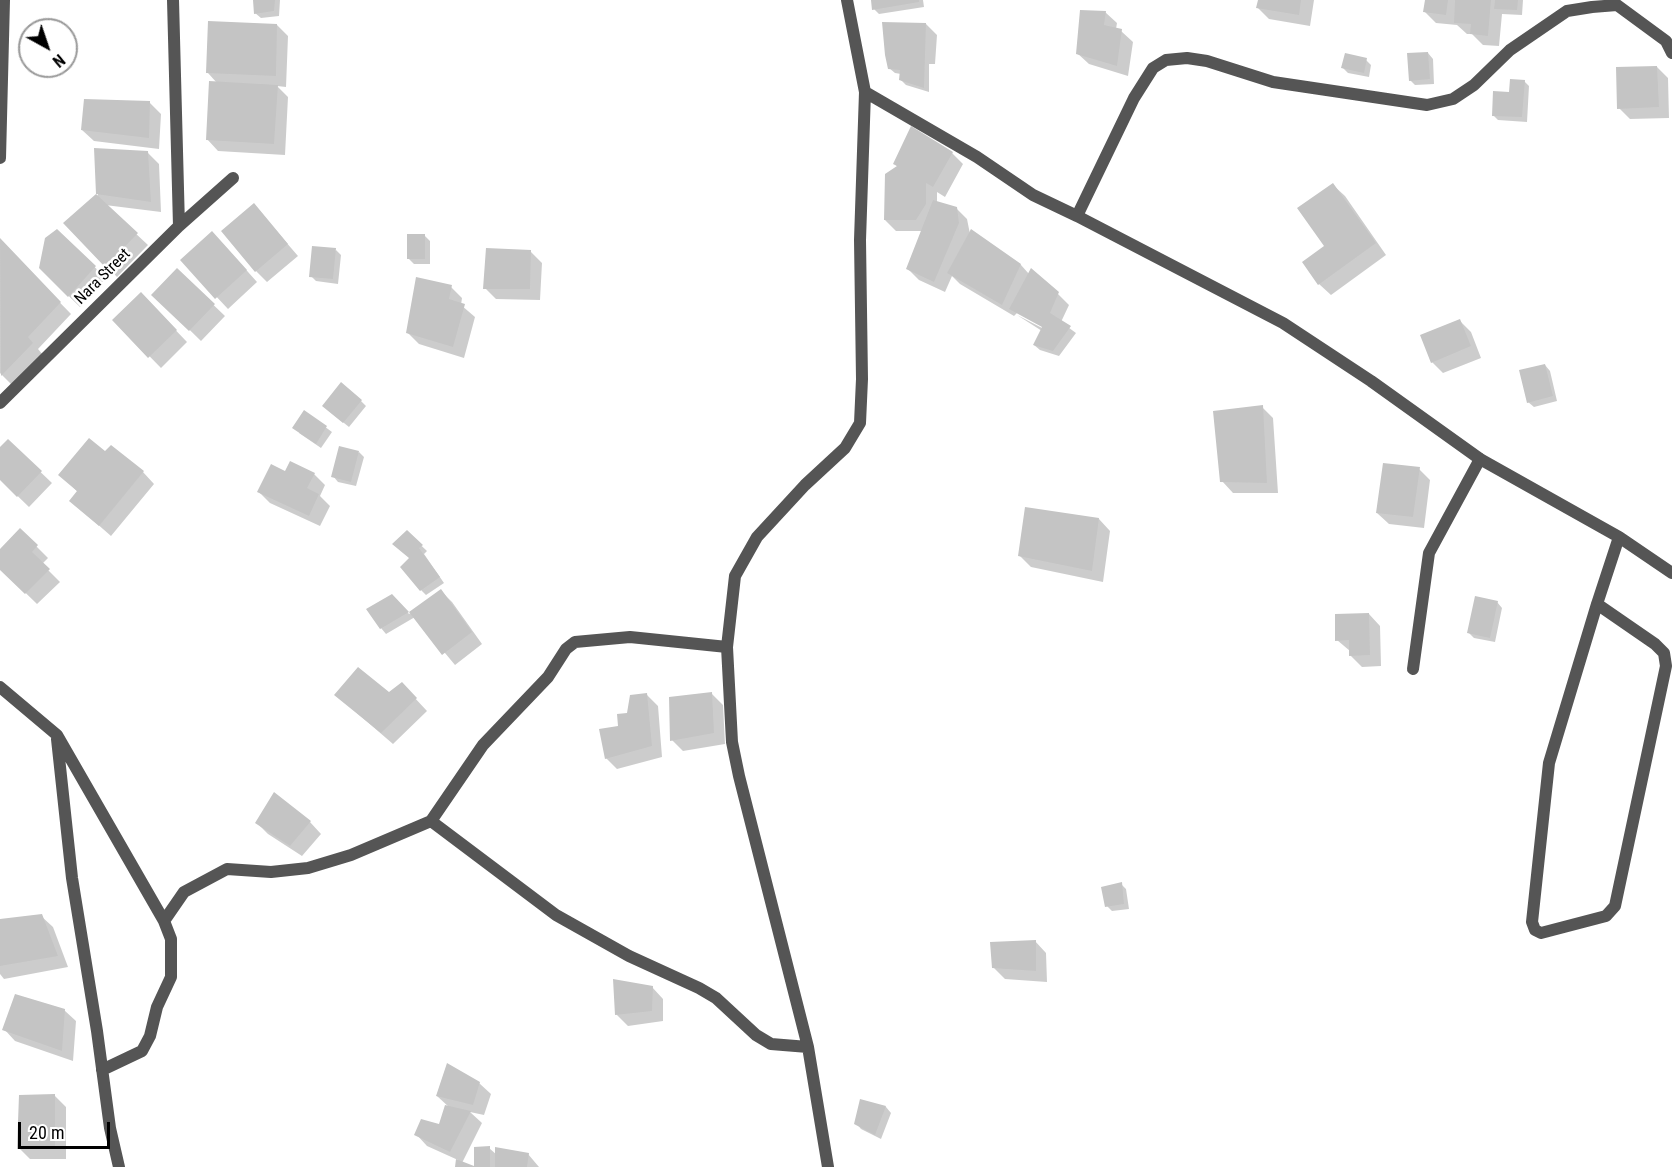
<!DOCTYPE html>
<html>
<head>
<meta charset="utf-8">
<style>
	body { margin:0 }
	#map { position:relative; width:1672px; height:1167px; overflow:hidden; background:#fff; font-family:"Roboto Condensed",sans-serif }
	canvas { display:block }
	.north { position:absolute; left:18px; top:18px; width:60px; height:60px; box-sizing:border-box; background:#fff; border:2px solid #999; border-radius:50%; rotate:140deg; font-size:16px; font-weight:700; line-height:24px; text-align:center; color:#000 }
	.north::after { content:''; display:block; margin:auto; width:21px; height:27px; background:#000; clip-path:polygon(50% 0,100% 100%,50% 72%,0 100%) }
	.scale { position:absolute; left:18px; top:1122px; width:92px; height:27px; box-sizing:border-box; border:3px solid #000; border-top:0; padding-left:8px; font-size:18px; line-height:21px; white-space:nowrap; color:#000; -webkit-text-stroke:4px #fff; paint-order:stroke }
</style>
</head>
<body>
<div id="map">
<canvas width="1672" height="1167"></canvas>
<div class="north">N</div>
<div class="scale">20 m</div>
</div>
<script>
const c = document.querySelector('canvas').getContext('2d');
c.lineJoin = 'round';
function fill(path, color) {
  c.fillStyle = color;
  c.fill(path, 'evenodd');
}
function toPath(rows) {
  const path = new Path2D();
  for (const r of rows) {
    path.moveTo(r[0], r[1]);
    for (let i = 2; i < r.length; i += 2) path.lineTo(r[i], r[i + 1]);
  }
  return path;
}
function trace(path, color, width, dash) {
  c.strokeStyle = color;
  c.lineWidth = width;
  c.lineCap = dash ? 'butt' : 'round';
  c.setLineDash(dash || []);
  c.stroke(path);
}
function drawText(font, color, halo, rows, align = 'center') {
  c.font = font + ' "Roboto Condensed",sans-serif';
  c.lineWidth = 5;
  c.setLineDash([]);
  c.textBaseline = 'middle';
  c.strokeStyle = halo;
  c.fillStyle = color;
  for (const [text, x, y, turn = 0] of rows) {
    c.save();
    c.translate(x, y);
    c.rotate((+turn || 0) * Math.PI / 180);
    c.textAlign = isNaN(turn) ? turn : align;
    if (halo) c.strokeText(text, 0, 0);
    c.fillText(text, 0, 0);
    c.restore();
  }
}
fill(toPath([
	[255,0,280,0,279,16,261,18,255,13],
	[873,0,923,0,924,7,879,14,874,9],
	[1259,0,1314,0,1310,26,1269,19,1258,8],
	[1426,0,1523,0,1522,15,1502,14,1499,46,1483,45,1472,34,1467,34,1457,25,1436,23,1424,11],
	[1105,12,1117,23,1116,29,1121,31,1133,42,1128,76,1089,64,1077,53],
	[926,24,937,35,935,64,929,64,929,92,906,85,901,80,901,74,895,73,889,68],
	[277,25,288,36,286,87,277,86,288,97,285,155,218,151,207,139,217,83,208,73],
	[1428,53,1433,59,1434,84,1415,85,1410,80],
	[1366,60,1371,65,1369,77,1348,73,1343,68],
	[1657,67,1668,78,1669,118,1630,119,1619,108],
	[1524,81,1529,86,1527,122,1498,120,1493,115],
	[149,102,161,114,159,149,94,141,82,130],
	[95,150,148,153,159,164,161,212,105,205,148,245,117,277,65,223,98,195],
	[952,153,963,164,945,197,937,192,937,203,956,208,967,219,970,234,1021,265,1029,274,1058,294,1069,305,1061,322,1076,333,1059,356,1040,350,1034,345,1042,331,1017,315,1044,329,1044,326,1018,312,1014,316,960,284,952,276,945,292,919,280,908,269,923,231,896,231,885,220,898,167,895,164],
	[1333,185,1345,196,1386,255,1331,295,1319,284],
	[254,205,298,256,267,282,256,271],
	[57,231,106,278,80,307,40,268],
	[424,235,430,241,430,264,414,264,408,258],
	[0,241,71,314,38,349,43,355,13,386,0,373],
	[223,244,257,282,228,309,182,260],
	[336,250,341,255,338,284,316,281,311,276],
	[531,252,542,263,540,300,496,299,485,288],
	[177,270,225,316,201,341,154,295],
	[451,287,462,298,461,305,475,317,464,358,419,344,408,333],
	[141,294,187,342,161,368,114,320],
	[1460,321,1471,332,1481,358,1443,373,1432,362],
	[1545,365,1550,371,1557,401,1534,407,1528,402],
	[361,401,366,406,349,427,329,411],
	[1262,407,1273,418,1278,493,1233,493,1222,481],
	[305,412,332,432,321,448,299,433],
	[8,441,52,483,29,507,0,479,0,450],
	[359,452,364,457,356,486,338,482,333,476],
	[106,453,143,472,154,484,111,536,71,501,78,492,60,475],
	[1419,469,1430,480,1424,528,1389,524,1377,513],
	[286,473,314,474,325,485,320,496,330,506,320,526,270,503,259,492],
	[1099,519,1110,531,1103,582,1031,567,1020,556],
	[20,530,48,558,42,564,60,582,37,604,0,568,0,551],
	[407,532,427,551,424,554,444,583,426,595,421,590,411,558],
	[441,591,452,602,482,644,455,665,415,617,386,634,381,628,392,595,409,614],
	[1497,602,1502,608,1495,642,1474,638,1469,633],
	[1369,614,1380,626,1381,666,1362,667,1350,655,1350,651,1337,640],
	[389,694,413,696,427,711,393,744,336,695],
	[712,694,723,705,725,744,683,751,672,740],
	[647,695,658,706,662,757,617,769,606,758,620,727,628,715],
	[310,822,321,834,302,856,268,834,257,823],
	[1121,884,1126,889,1129,909,1112,911,1107,906],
	[41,916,53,927,68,967,4,979,0,974,0,921],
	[1035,941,1046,953,1047,982,1005,979,994,968],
	[652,987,663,999,663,1021,628,1026,616,1014],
	[64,1010,76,1021,73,1061,15,1041,4,1029],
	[479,1083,491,1094,484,1115,470,1112,482,1123,462,1163,472,1167,457,1167,458,1160,427,1146,416,1134,440,1126,450,1108,437,1096],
	[55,1096,66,1107,66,1159,30,1159,19,1148],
	[861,1101,886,1107,891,1113,881,1139,861,1129,856,1123],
	[489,1148,497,1155,528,1154,539,1167,475,1167]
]), '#0003');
fill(toPath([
	[253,0,275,0,274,11,254,14],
	[871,0,919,0,919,2,872,10],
	[1258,0,1301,0,1299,15,1256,8],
	[1425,0,1448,0,1446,15,1423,12],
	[1455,0,1491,0,1488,36,1470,34,1471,24,1454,23],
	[1495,0,1518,0,1517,10,1494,9],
	[1080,10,1106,11,1104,25,1122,29,1117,66,1076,54],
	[208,21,277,24,276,76,206,73],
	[882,22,926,23,924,88,899,80,900,70,888,69,885,55],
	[1428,52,1430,79,1409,81,1407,53],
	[1345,53,1367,58,1364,73,1341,68],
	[1657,66,1659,107,1617,109,1616,67],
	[1510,79,1525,80,1522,117,1492,116,1493,91,1509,92],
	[209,81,278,85,274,144,206,140],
	[84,99,150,101,149,138,81,130],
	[911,126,953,152,933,187,926,183,926,204,916,220,884,220,885,174,897,166,893,164],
	[94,148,148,151,151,202,96,194],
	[1333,183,1376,243,1318,285,1302,262,1324,246,1297,208],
	[96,194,138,233,105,267,63,223],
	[933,200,957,207,959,223,934,282,906,269],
	[254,203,288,244,255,272,221,231],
	[57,229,96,266,68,297,39,268,45,238],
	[971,229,1021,264,1002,305,947,273],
	[212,231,247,270,215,299,180,260],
	[407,234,425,234,425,259,407,259],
	[0,238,61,302,28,337,33,343,1,376],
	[312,246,336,248,333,279,309,277],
	[486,248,531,250,530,289,483,289],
	[177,268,215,304,189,331,151,295],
	[1031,268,1059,292,1050,313,1071,326,1053,351,1033,345,1042,327,1009,309],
	[416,277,452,285,449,299,465,304,453,347,406,333],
	[141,292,177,330,148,358,112,320],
	[1460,319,1471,346,1431,363,1420,335],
	[1545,364,1553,396,1527,403,1519,370],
	[341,382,362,400,343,423,322,406],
	[1263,405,1267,483,1220,482,1213,411],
	[304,410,327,426,316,444,292,428],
	[89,438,105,451,111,445,144,471,99,526,69,501,77,491,58,475],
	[8,439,42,471,17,497,0,480,0,447],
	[339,446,359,451,351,482,331,477],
	[290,461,315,473,307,488,319,494,309,516,257,492,271,464,285,471],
	[1383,463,1420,467,1413,517,1376,513],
	[1025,507,1099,518,1092,571,1018,556],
	[20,528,38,545,32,552,50,569,25,594,0,570,0,549],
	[407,530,423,545,419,548,440,577,420,591,400,567,409,558,392,544],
	[441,589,472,632,442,655,409,612,380,629,366,609,392,594,409,612],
	[1475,596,1498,601,1490,638,1467,633],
	[1369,613,1370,655,1349,656,1349,640,1335,641,1335,614],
	[358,667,389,692,402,682,417,698,381,733,334,695],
	[712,692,714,733,670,741,669,697],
	[647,693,652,746,605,759,599,729,618,726,617,714,627,713,630,695],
	[274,792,311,821,290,846,255,823],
	[1122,882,1124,904,1105,907,1101,887],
	[42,914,58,956,0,966,0,919],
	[1036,940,1036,971,992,968,990,942],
	[613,979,653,986,652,1011,615,1015],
	[15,994,65,1009,62,1051,2,1030],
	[447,1063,480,1082,473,1105,436,1096],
	[55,1094,55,1149,17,1149,19,1095],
	[860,1099,886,1106,875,1135,854,1124],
	[445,1105,471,1111,450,1152,414,1135,421,1119,439,1124],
	[490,1146,490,1167,455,1167,456,1159,474,1166,474,1147],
	[495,1147,529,1153,527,1167,495,1167]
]), '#c4c4c4');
trace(toPath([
	[1413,669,1429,553,1480,459]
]), '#555', 12);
trace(toPath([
	[173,0,179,226],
	[865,92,977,157,1033,195,1077,216,1283,323,1371,381,1480,459,1619,537,1672,573],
	[0,158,4,0],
	[1077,216,1134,98,1153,68,1166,60,1187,58,1207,61,1273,82,1427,105,1453,99,1474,85,1510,50,1567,11,1592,7,1617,5,1666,41,1672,53],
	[0,403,179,226,233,178],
	[1597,604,1655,644,1664,653,1666,666,1615,906,1606,916,1541,933,1535,930,1532,922,1549,763,1597,604,1619,537],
	[0,687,57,735,164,921,171,939,171,977,157,1007,150,1036,142,1051,102,1070],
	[57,739,72,878,97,1031,110,1128,119,1167],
	[431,821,556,915,629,956,699,988,716,998,756,1035,771,1044,808,1047],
	[164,921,184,892,227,869,271,872,308,868,351,855,431,821,483,745,548,677,566,649,575,642,630,637,727,647],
	[828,1167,808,1047,739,776,732,742,727,647,735,576,757,537,805,485,845,448,860,423,862,379,860,240,865,92,847,0]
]), '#555', 12);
drawText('16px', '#000', '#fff', [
	["Nara Street",103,277,-45]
]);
</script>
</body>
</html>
